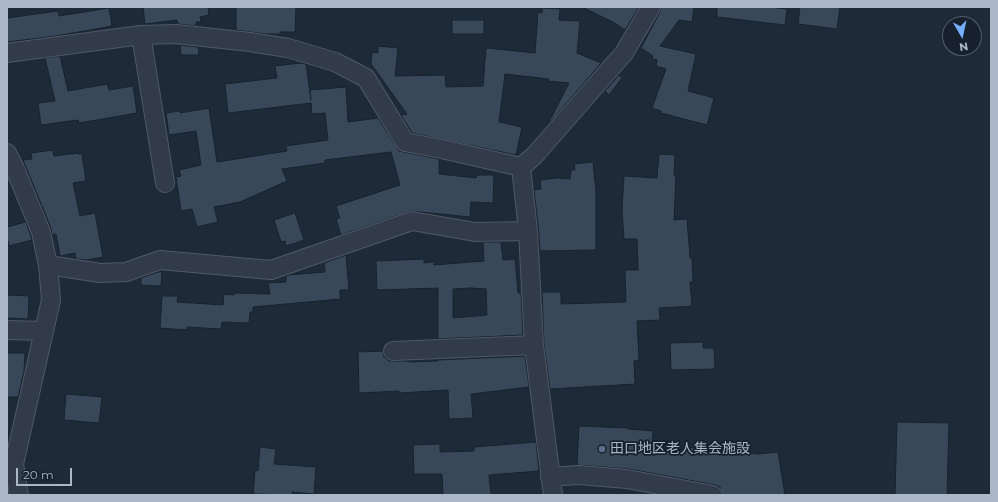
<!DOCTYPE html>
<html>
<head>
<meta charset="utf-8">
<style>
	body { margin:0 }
	#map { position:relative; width:998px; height:502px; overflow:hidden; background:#1e2a38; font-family:Montserrat,sans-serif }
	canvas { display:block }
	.frame { position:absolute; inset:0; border:8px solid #abb6c6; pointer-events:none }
	.north { position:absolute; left:942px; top:16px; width:40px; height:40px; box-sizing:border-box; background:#17212d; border:1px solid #525d6a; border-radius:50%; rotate:171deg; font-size:11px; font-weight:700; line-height:16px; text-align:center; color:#abb6c6 }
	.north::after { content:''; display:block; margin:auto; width:14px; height:18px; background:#77afff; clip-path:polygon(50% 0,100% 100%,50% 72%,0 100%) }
	.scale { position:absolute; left:16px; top:468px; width:56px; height:18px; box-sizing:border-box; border:2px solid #abb6c6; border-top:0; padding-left:5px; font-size:12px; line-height:14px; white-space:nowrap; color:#abb6c6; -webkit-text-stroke:3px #17212d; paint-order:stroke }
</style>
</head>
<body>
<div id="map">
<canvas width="998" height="502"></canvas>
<div class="frame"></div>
<div class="north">N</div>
<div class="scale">20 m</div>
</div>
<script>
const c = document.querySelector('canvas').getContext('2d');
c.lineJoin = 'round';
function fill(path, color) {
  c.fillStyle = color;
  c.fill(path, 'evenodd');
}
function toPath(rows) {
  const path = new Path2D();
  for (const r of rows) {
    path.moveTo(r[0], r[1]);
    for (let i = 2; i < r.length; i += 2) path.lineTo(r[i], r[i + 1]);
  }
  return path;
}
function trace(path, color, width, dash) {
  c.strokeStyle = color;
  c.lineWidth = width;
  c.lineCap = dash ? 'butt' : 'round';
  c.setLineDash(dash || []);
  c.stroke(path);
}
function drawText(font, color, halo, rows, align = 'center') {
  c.font = font + ' Montserrat,"Noto Sans JP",sans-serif';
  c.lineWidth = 3.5;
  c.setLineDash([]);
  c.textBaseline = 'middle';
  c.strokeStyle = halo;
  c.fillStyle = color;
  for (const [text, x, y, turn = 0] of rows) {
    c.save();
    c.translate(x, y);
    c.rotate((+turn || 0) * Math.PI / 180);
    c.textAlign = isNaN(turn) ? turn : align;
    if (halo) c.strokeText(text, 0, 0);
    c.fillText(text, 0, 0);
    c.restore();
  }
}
const building = toPath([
	[143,7,208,7,209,15,200,17,201,22,196,22,196,26,178,24,177,20,145,24,143,7],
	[236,7,296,7,295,32,280,32,280,34,266,34,236,30,236,7],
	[582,7,639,7,625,30,613,22,582,7],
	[661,7,694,7,692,22,679,20,660,46,696,54,688,91,714,98,707,125,661,113,661,111,652,108,666,69,656,66,657,60,652,59,653,56,641,48,660,12,661,7],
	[717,7,769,7,787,9,785,25,717,17,717,7],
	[800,7,840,7,837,29,798,24,800,7],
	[109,8,112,26,56,36,7,42,7,18,58,11,59,16,109,8],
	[542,8,560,9,559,20,580,21,577,53,601,63,547,126,569,83,548,81,549,79,505,74,499,122,522,127,516,155,412,133,401,115,407,114,371,64,372,52,378,53,378,46,398,48,395,76,445,75,446,87,483,86,486,48,535,53,538,12,542,13,542,8],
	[452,20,484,20,484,34,452,34,452,20],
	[180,45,198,47,199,55,181,55,180,45],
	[60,56,68,91,107,84,109,90,133,86,137,113,79,123,78,120,41,125,38,103,55,101,45,58,60,56],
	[301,63,306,64,311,100,310,90,346,87,348,122,378,118,399,151,439,159,439,174,476,178,477,175,494,175,493,203,471,202,470,217,411,211,341,235,336,219,340,218,336,206,400,185,391,152,325,160,325,163,282,169,287,181,240,202,214,207,218,222,197,227,192,209,181,211,176,177,181,176,179,170,201,165,196,131,169,135,166,113,180,111,180,113,209,108,217,162,287,151,286,146,328,140,325,113,312,114,311,103,228,113,225,84,277,78,275,66,301,63],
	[619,75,622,78,609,95,605,91,619,75],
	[53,150,54,156,78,153,78,154,82,154,86,181,73,183,80,216,95,213,103,257,86,260,76,259,75,253,60,256,56,234,52,235,51,228,23,160,32,159,31,153,53,150],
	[659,154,675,155,674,175,676,175,674,220,687,219,690,258,692,258,693,282,690,282,692,306,659,308,660,320,637,321,639,360,634,361,635,384,550,389,544,344,542,292,561,292,561,304,626,302,625,270,638,270,637,239,624,239,622,210,624,176,657,178,659,154],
	[593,162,596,192,596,250,540,251,538,224,534,190,541,189,540,180,558,178,570,179,571,170,575,170,574,164,593,162],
	[295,213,304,240,286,246,285,241,281,242,274,220,295,213],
	[26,222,32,240,9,246,7,237,7,227,26,222],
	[483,242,501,242,503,260,515,259,518,293,521,293,523,335,438,339,438,288,377,290,376,261,424,259,424,263,434,262,434,265,484,261,483,242],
	[471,288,486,289,487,315,453,318,453,289,471,288],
	[346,255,349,290,340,290,340,299,253,307,253,312,250,312,249,323,222,322,221,329,187,327,187,330,160,328,162,296,178,296,177,302,223,305,224,294,234,295,234,293,270,294,268,283,286,282,286,276,289,275,325,272,324,263,346,255],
	[158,272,162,272,161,286,141,285,141,278,158,272],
	[7,295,29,296,28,319,7,318,7,295],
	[703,342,703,348,714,348,715,369,671,370,670,343,703,342],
	[383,351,384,357,389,361,409,361,409,362,438,361,438,360,525,356,529,387,471,394,473,418,449,419,448,390,399,393,399,391,359,393,358,352,383,351],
	[7,353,25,353,24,371,18,397,7,397,7,353],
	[66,394,102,397,99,423,64,420,66,394],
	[897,422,949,423,947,495,895,495,897,422],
	[579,426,628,428,628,429,653,431,652,447,687,451,688,447,733,453,733,451,758,454,778,452,785,495,723,495,720,487,715,485,629,469,577,465,579,426],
	[536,442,539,471,489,475,491,495,443,495,442,474,414,474,413,445,440,444,440,452,474,451,474,447,536,442],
	[260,447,276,449,274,464,316,467,314,494,292,492,292,495,253,494,255,470,258,471,260,447]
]);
fill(building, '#394859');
trace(building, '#19232f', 1);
const street = toPath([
	[141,35,165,183],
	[7,53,141,35,176,34,250,42,288,48,335,62,366,78,405,142,442,149,521,167],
	[7,153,15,169,41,232,48,265,51,300,14,464,19,495],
	[521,167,528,231,534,345,553,495],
	[521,167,534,156,624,53,651,7],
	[48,265,100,273,126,272,160,260,271,270,412,221,475,232,528,231],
	[7,330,44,331],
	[393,351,534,345],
	[550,477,578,475,627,479,713,495]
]);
trace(street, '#4f5967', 20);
trace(street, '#313b49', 18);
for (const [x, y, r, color] of [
	[602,449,4,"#5c6f8a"]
]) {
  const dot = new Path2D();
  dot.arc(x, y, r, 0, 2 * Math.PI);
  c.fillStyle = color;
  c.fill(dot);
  trace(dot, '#17212d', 1.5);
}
drawText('14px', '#abb6c6', '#17212d', [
	["田口地区老人集会施設",610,449]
], 'left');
</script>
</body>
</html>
